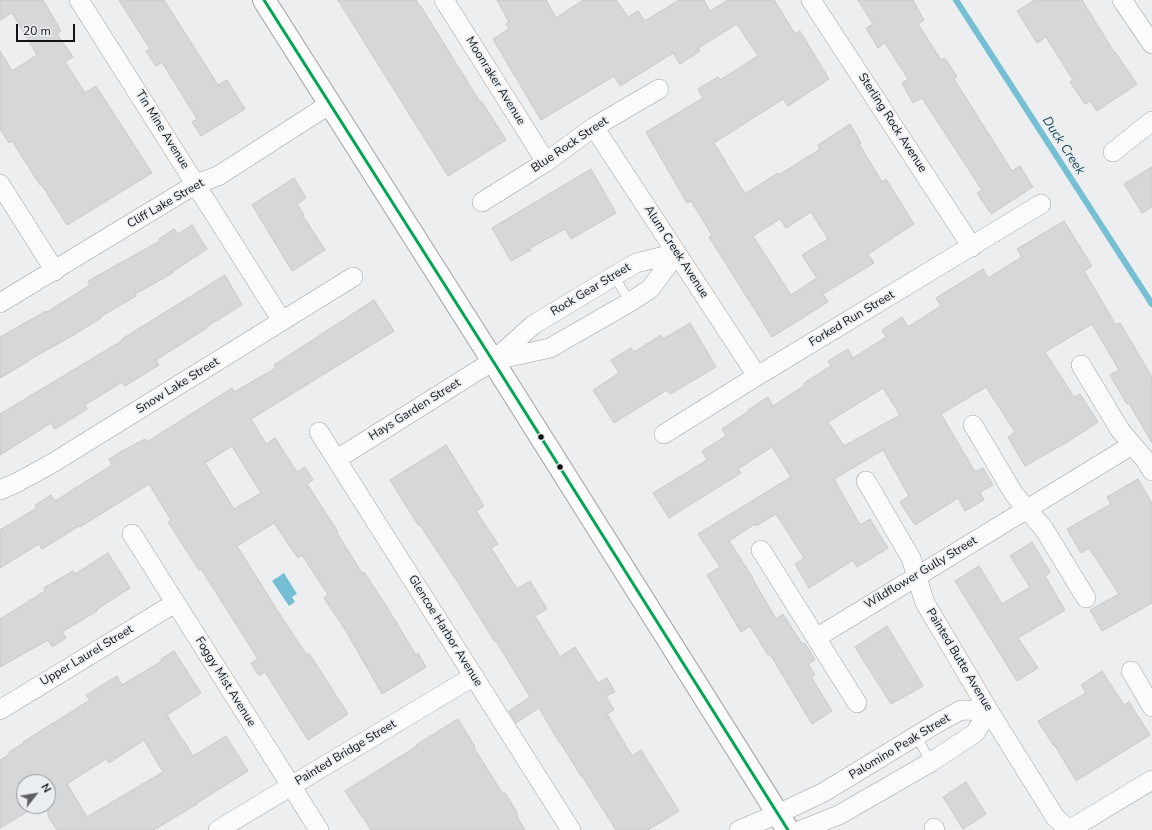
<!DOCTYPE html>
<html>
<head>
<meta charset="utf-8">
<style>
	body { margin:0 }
	#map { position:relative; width:1152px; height:830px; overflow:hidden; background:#eceef0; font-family:"Nunito Sans",sans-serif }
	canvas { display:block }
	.north { position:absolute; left:16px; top:774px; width:40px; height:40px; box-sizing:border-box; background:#ebeef1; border:1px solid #949699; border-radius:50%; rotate:59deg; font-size:11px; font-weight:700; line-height:16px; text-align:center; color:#121314 }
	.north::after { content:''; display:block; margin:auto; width:14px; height:18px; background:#5e6061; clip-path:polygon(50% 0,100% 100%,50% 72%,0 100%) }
	.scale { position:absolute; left:16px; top:24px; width:59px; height:18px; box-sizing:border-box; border:2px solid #121314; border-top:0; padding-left:5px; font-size:12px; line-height:14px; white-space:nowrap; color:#121314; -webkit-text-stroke:3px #ebeef1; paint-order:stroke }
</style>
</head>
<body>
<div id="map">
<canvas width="1152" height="830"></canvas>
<div class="north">N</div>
<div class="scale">20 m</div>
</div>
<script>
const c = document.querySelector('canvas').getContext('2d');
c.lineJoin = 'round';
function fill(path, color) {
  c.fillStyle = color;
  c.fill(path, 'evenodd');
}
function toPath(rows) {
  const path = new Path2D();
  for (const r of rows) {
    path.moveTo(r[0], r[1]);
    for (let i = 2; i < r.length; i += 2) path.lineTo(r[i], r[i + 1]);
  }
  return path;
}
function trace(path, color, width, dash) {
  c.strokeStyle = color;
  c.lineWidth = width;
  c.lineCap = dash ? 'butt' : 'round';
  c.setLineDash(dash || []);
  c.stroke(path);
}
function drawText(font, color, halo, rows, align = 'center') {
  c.font = font + ' "Nunito Sans",sans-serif';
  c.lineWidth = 3.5;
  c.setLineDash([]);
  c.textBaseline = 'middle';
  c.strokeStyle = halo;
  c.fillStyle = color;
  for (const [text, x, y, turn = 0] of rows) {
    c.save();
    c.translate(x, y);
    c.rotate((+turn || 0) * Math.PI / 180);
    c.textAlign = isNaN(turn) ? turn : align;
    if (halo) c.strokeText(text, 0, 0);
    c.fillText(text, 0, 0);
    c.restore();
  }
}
fill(toPath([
	[284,573,297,594,292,597,295,602,289,606,272,581]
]), '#74bfd3');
trace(toPath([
	[956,0,1152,304]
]), '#74bfd3', 6);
const building = toPath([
	[0,0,43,0,61,31,57,34,73,57,65,62,85,93,96,86,152,173,67,225,41,184,40,185,12,141,9,143,0,129,0,51,12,71,37,55,12,13,0,20,0,0],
	[119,0,164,0,218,85,227,80,245,109,201,136,192,122,197,119,162,62,156,66,146,51,150,49,119,0],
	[338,0,416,0,419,6,420,5,480,102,482,102,506,140,448,176,338,0],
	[497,0,546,0,556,18,583,0,616,0,628,17,638,11,645,21,679,0,704,0,710,11,728,0,774,0,795,34,800,31,829,79,788,106,783,99,714,143,745,194,778,173,779,175,820,149,818,145,850,124,861,143,859,144,882,182,886,179,914,224,868,254,874,263,823,294,828,302,772,337,709,237,712,235,691,201,687,203,646,132,703,98,698,89,718,77,720,80,758,56,737,24,698,48,700,51,680,64,673,53,620,86,614,76,541,120,493,39,509,29,506,24,509,22,497,0],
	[811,212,828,239,802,255,817,278,791,295,753,236,780,219,786,228,811,212],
	[858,0,913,0,924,20,918,24,941,60,945,58,957,77,954,79,1012,171,1020,166,1033,187,991,214,977,193,982,190,922,98,913,103,902,83,908,79,885,43,878,48,866,28,873,24,858,0],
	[1035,0,1082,0,1114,52,1115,52,1137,84,1097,111,1090,101,1085,104,1070,82,1073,80,1046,37,1037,43,1017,11,1035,0],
	[1152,167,1152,207,1142,213,1124,184,1152,167],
	[591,169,616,213,571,239,565,229,530,248,531,250,511,261,492,228,591,169],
	[294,178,306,198,297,204,304,215,303,216,325,250,292,271,252,205,294,178],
	[1064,221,1092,266,1084,271,1116,325,1120,323,1152,377,1152,443,1129,403,1127,404,1110,375,1119,370,1092,324,1045,352,1074,397,1080,394,1098,422,1069,441,1025,466,1008,437,1015,432,986,387,941,414,975,472,983,468,993,485,980,492,984,500,965,511,958,498,915,525,900,502,909,496,883,450,834,479,860,525,870,519,888,548,857,567,853,560,809,588,795,564,804,558,776,514,756,526,755,524,729,541,753,578,752,578,776,619,783,614,802,644,805,643,815,660,808,664,815,675,811,677,832,711,812,724,770,654,768,655,750,626,741,632,707,575,720,567,698,534,791,477,772,447,738,469,741,473,669,518,653,493,707,460,702,451,726,436,722,429,749,411,748,410,768,397,773,406,805,385,804,383,831,366,828,361,848,349,853,358,886,337,882,330,902,317,908,327,941,306,936,298,983,269,988,278,1022,257,1017,249,1064,221],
	[883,388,900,415,844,446,828,422,883,388],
	[192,225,207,249,172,272,173,273,135,294,136,296,100,317,101,318,72,336,29,360,29,361,0,378,0,337,46,311,47,312,90,285,88,281,160,241,159,239,174,229,178,234,192,225],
	[225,275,242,305,206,327,207,328,156,360,159,365,125,386,122,382,85,405,87,409,55,429,51,423,0,455,0,414,123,340,122,339,225,275],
	[374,300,394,331,251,419,266,444,275,438,297,472,305,467,313,480,307,484,338,532,337,533,362,573,364,572,387,607,416,655,418,653,426,667,382,694,346,631,324,598,328,595,302,555,298,558,274,523,237,546,284,621,307,655,309,653,348,714,308,740,265,672,259,676,251,663,258,659,201,569,199,570,168,522,171,520,149,484,80,527,79,526,42,549,39,544,0,568,0,530,37,508,35,505,51,495,55,501,112,465,109,459,122,451,145,439,147,442,232,388,234,392,276,368,274,365,374,300],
	[232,446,261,493,234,509,205,463,232,446],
	[690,323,716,367,670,394,667,390,614,423,593,390,619,373,611,360,631,348,634,352,661,335,663,339,690,323],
	[446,445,484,506,476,511,498,544,491,548,517,589,530,581,547,609,535,616,560,657,575,647,598,683,607,678,615,692,606,696,614,710,607,714,632,756,641,750,679,811,648,830,616,830,582,776,581,776,560,742,559,742,539,708,516,723,509,711,530,697,496,641,495,642,457,581,420,525,418,525,390,480,446,445],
	[1138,479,1152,503,1152,603,1102,631,1090,610,1119,594,1089,548,1081,553,1067,529,1111,504,1107,497,1138,479],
	[1032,542,1050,572,1045,576,1065,610,1018,638,1038,668,1017,681,955,581,979,566,1002,604,1030,587,1010,556,1032,542],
	[108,553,130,588,96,610,97,611,62,632,66,638,52,647,48,640,0,667,0,619,45,591,44,588,73,571,75,574,108,553],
	[887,626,923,686,891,704,855,647,887,626],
	[174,651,201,693,167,715,183,741,184,741,193,756,226,736,248,771,197,803,197,804,154,830,57,830,48,816,48,782,24,782,24,806,37,806,0,828,0,760,10,754,9,752,24,743,23,742,90,700,86,695,117,676,122,685,162,661,161,659,174,651],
	[144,740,163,772,87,817,67,784,106,759,109,763,144,740],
	[1102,671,1124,705,1129,702,1150,735,1076,781,1054,744,1053,745,1038,721,1086,693,1081,685,1102,671],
	[458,719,475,747,474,748,503,794,505,793,518,814,516,815,525,830,371,830,363,817,362,817,345,791,417,746,416,745,458,719],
	[966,782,986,814,963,829,943,797,966,782]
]);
fill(building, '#d6d7d9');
trace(building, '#c7c8ca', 1);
const lane = toPath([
	[614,276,630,302],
	[916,736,931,762]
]);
const street = toPath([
	[79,0,282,321],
	[444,0,546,162],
	[811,0,972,247],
	[1122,0,1152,44],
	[594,127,757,376],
	[1113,152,1152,121],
	[0,184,55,271],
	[482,202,546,162,594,127,659,89],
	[0,303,196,184,218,176,330,104],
	[495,360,550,348,630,302,650,289,677,253],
	[1081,365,1120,430,1146,461,1152,471],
	[973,425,1014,494,1044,529,1086,598],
	[319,432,571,830],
	[664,434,757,376,1041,204],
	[337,459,493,361,533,325,614,276,636,263,677,253],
	[866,481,911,558,925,603,989,711,1055,817,1069,830],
	[0,490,18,482,51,464,353,277],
	[132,534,319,830],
	[761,550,857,703],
	[816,638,1132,445],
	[1131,671,1152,707],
	[0,710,175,603],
	[934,828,935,830],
	[218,830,474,676],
	[739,830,778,814,824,792,939,722,961,710,989,711],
	[801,830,839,815,931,762,975,733,989,711],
	[1069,830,1152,780]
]);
const secondary = toPath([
	[264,0,493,361,788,830]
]);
trace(lane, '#a1a2a4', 10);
trace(street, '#a1a2a4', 20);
trace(secondary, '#a1a2a4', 24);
trace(lane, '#fcfcfd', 9);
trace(street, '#fcfcfd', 19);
trace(secondary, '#fcfcfd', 22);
trace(toPath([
	[264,0,493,361,788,830]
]), '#00a651', 3);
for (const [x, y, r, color] of [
	[541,437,3.5,"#121314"],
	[560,467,3.5,"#121314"]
]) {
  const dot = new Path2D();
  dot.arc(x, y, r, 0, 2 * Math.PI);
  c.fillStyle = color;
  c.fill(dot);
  trace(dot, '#ebeef1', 1.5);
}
drawText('12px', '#121314', '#ebeef1', [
	["Moonraker Avenue",495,81,58],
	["Sterling Rock Avenue",892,123,57],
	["Tin Mine Avenue",162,130,58],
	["Blue Rock Street",570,145,-34],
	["Cliff Lake Street",166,204,-30],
	["Alum Creek Avenue",676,252,57],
	["Rock Gear Street",591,290,-31],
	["Forked Run Street",852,319,-31],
	["Snow Lake Street",178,386,-32],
	["Hays Garden Street",415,410,-32],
	["Wildflower Gully Street",921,573,-31],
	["Glencoe Harbor Avenue",445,631,58],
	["Upper Laurel Street",87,656,-31],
	["Painted Butte Avenue",959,660,59],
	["Foggy Mist Avenue",225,682,58],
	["Palomino Peak Street",900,747,-31],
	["Painted Bridge Street",346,753,-31]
]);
drawText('italic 13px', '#194753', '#ebeef1', [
	["Duck Creek",1063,146,57]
]);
</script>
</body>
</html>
